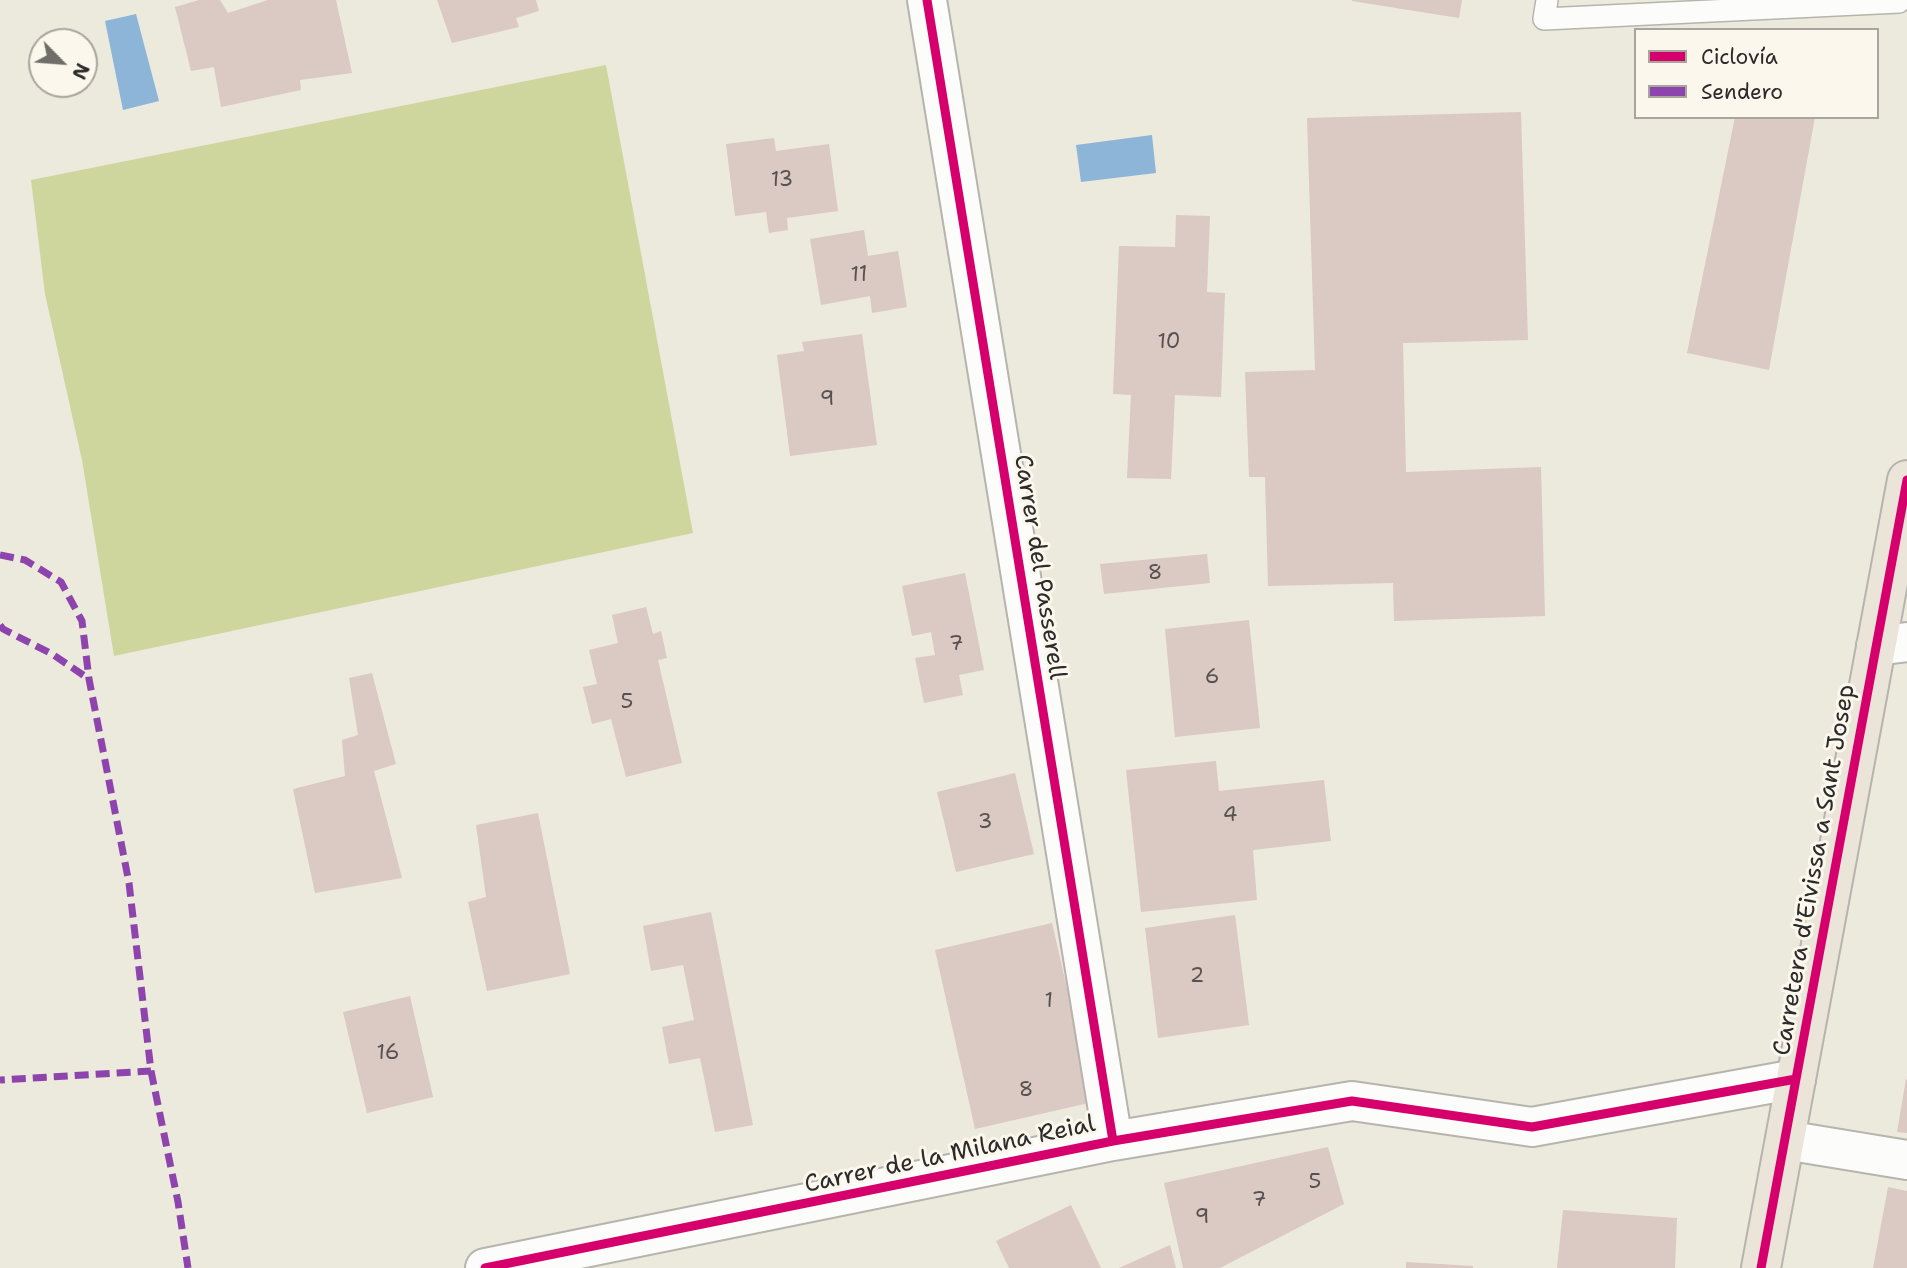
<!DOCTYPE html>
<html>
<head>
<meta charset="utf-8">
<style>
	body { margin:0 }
	#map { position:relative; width:1907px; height:1268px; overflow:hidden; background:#ece9dd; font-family:"Shantell Sans",sans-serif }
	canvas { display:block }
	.legend { position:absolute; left:1634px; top:28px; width:245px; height:91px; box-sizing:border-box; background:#fbf7ec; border:2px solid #a8a59f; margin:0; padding:9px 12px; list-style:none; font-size:21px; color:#2b2b2b }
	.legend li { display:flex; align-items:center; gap:14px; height:35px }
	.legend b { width:35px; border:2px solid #a8a59f }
	.north { position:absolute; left:28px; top:28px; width:70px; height:70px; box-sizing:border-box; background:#fbf7ec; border:2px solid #a8a59f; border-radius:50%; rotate:115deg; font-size:19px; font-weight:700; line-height:28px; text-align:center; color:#2b2b2b }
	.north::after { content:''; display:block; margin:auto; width:24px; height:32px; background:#6f6e69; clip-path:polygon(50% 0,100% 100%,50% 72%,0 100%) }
</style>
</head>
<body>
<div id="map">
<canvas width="1907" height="1268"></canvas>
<ul class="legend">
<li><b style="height:9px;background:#d6006c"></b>Ciclovía</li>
<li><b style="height:9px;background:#8e44ad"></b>Sendero</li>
</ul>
<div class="north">N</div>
</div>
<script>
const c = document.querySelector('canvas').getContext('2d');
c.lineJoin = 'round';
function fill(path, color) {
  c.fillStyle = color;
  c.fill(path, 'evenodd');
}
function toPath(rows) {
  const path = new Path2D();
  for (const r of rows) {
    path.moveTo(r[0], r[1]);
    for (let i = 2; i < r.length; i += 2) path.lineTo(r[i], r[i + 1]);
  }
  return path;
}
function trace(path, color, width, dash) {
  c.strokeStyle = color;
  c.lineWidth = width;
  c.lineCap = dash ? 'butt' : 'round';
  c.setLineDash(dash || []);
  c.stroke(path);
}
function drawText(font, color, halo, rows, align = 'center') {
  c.font = font + ' "Shantell Sans",sans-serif';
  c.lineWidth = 6;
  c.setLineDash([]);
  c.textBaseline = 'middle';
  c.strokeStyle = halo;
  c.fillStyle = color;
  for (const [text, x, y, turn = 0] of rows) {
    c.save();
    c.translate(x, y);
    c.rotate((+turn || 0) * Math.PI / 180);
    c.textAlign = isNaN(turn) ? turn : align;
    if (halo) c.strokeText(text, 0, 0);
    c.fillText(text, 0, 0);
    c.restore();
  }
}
fill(toPath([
	[606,65,693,533,114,656,82,460,45,294,31,180]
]), '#cfd69d');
fill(toPath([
	[136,14,159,101,123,110,105,21],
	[1152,135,1156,173,1081,182,1076,145]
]), '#8db5d7');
fill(toPath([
	[199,0,220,0,228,13,268,0,336,0,352,73,300,80,301,90,221,107,214,67,191,71,175,7],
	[437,0,536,0,539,11,516,18,519,27,452,43],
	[1352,0,1462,0,1459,18,1352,1],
	[1521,112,1528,340,1403,343,1406,472,1541,467,1545,616,1394,621,1393,583,1268,586,1265,477,1249,477,1245,372,1315,370,1307,118],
	[1735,117,1815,117,1769,370,1687,353],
	[774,138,776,151,829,144,838,211,787,218,788,230,769,233,766,212,735,216,726,144],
	[1176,215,1210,216,1207,292,1225,293,1221,397,1175,395,1171,479,1127,478,1131,395,1113,394,1119,246,1175,247],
	[864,230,868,256,898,251,907,307,872,313,870,296,821,305,810,239],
	[862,334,877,445,790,456,777,355,804,351,802,342],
	[1207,554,1210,583,1104,594,1100,564],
	[965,573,984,670,959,675,963,695,924,703,915,658,935,655,931,632,912,636,902,586],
	[646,607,653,634,661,631,667,658,658,660,682,763,626,777,611,719,592,724,583,687,597,684,589,650,618,643,612,615],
	[1249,620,1260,728,1175,737,1165,629],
	[372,673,396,764,374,771,402,878,315,893,293,789,345,776,342,740,358,735,349,678],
	[1216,761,1219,791,1324,780,1331,841,1253,850,1257,900,1141,912,1126,770],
	[1015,773,1034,854,956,872,937,792],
	[538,813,570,974,487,991,468,902,486,897,476,825],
	[711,912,753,1125,715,1132,700,1058,669,1064,662,1027,694,1020,683,965,651,971,643,926],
	[1235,915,1249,1025,1158,1038,1145,928],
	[1052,923,1093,1102,975,1129,935,950],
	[410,996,433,1097,367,1113,343,1012],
	[1906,1079,1907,1080,1907,1133,1897,1132],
	[1328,1147,1344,1204,1220,1268,1183,1268,1164,1183],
	[1888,1187,1907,1191,1907,1268,1873,1268],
	[1071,1205,1101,1268,1009,1268,996,1241],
	[1563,1210,1677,1218,1675,1268,1557,1268],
	[1170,1245,1176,1268,1119,1268],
	[1406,1262,1473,1266,1473,1268,1406,1268]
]), '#dbc9c3');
const lane = toPath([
	[1547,0,1544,19,1899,2,1899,0]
]);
const street = toPath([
	[927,0,1113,1141],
	[1876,646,1907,642],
	[1785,1140,1907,1160],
	[485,1268,1113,1141,1352,1101,1532,1127,1796,1079]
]);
const primary = toPath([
	[1761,1268,1907,480]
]);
trace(lane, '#b6b4ad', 24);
trace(street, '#b6b4ad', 42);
trace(primary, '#b6b4ad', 42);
trace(lane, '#fcfcfa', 21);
trace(street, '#fcfcfa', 38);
trace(primary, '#ebe4d9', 38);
trace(toPath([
	[0,555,25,560,61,582,82,621,89,679,129,883,151,1071,0,1080],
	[0,625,3,629,52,654,89,679],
	[151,1071,178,1202,188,1268]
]), '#8e44ad', 7, [14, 7]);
trace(toPath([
	[927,0,1113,1141],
	[485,1268,1113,1141,1352,1101,1532,1127,1796,1079],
	[1761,1268,1907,480]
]), '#d6006c', 9);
drawText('21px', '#575251', null, [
	["13",782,181],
	["11",859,276],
	["10",1169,343],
	["9",827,400],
	["8",1155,574],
	["7",956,645],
	["6",1212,678],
	["5",627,703],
	["4",1230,816],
	["3",985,823],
	["2",1197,977],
	["1",1049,1002],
	["16",388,1054],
	["8",1026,1091],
	["5",1315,1183],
	["7",1259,1201],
	["9",1202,1218]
]);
drawText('24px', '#2b2b2b', '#fbf7ec', [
	["Carrer del Passerell",1039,567,81],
	["Carretera d'Eivissa a Sant Josep",1815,870,-80],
	["Carrer de la Milana Reial",950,1155,-12]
]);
</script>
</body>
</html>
